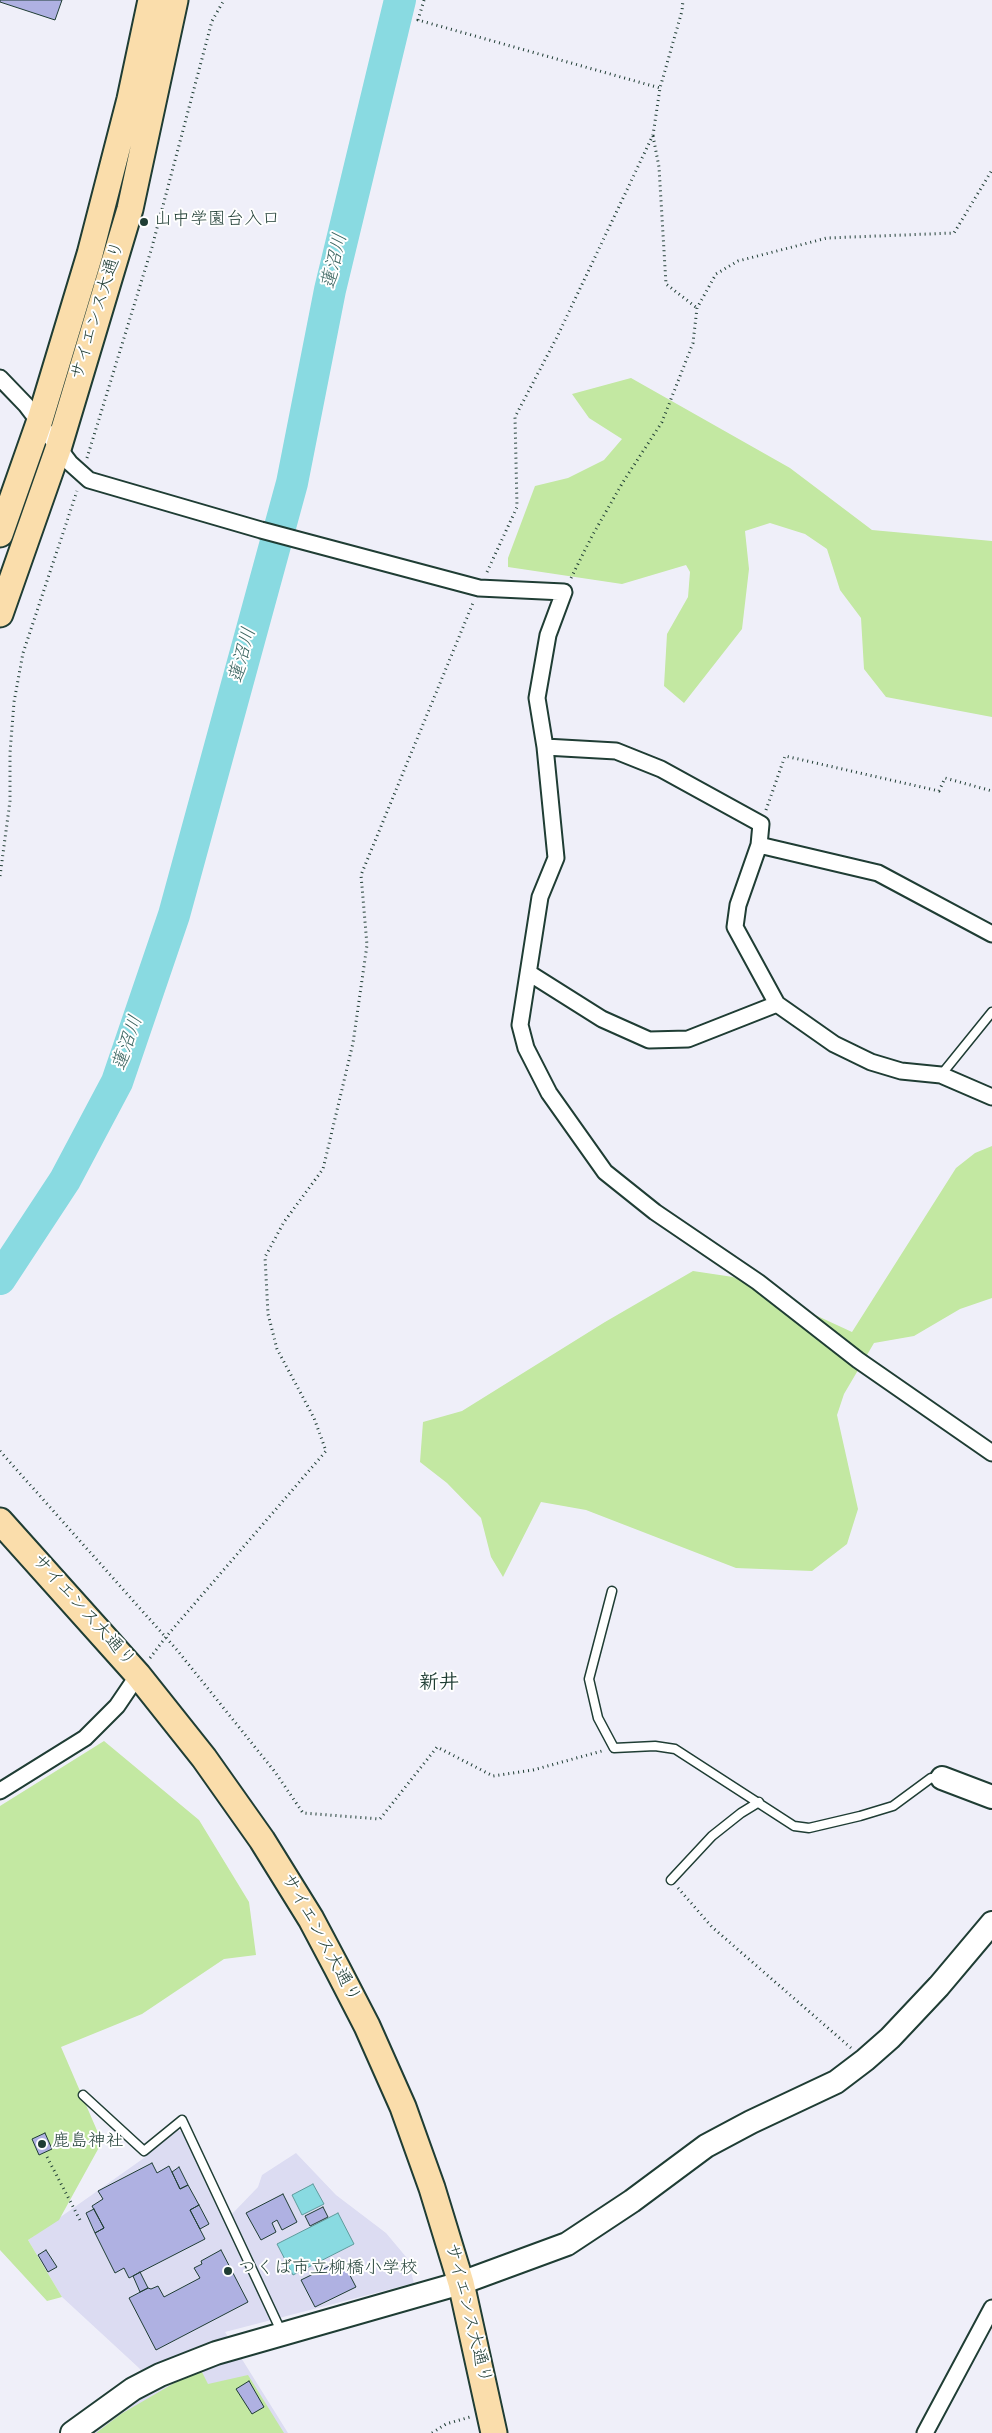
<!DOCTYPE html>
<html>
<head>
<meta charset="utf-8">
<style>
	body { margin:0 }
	canvas { display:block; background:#efeff9 }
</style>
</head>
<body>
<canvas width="992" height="2433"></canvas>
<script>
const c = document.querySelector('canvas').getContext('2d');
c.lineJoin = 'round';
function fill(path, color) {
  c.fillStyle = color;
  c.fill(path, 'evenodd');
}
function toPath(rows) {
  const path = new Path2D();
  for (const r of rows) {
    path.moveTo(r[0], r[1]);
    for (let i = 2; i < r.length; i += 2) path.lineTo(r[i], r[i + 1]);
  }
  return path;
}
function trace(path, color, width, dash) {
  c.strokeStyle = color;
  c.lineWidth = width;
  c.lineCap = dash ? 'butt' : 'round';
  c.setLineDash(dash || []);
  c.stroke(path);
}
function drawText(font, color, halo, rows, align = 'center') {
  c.font = font + ' Dekko,"Klee One",sans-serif';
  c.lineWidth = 4;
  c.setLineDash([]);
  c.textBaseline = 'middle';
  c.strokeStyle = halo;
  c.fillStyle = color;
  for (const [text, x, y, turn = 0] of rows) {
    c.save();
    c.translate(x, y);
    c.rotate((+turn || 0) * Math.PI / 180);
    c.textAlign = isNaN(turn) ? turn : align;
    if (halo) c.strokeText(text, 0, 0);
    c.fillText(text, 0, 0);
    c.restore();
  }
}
fill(toPath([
	[177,2130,185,2132,223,2218,232,2214,258,2187,262,2175,296,2153,336,2195,386,2233,407,2258,414,2283,225,2332,288,2433,89,2433,153,2387,139,2368,62,2297,28,2240,144,2158]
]), '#dcdcf2');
fill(toPath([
	[631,378,790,468,872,530,992,541,992,717,886,697,864,669,861,618,840,590,827,549,805,534,770,523,745,531,749,569,742,629,684,703,664,686,667,634,688,597,690,572,686,565,622,584,508,567,508,558,535,486,568,478,604,460,622,439,589,418,572,394],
	[992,1146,992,1298,960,1309,914,1336,874,1343,844,1394,837,1415,858,1509,847,1544,812,1571,736,1568,586,1510,541,1502,503,1577,491,1557,481,1518,447,1483,420,1462,423,1422,462,1411,605,1322,693,1271,733,1277,852,1332,956,1168,975,1153],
	[104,1741,199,1820,249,1902,256,1955,224,1959,142,2014,61,2047,102,2142,59,2220,28,2240,62,2297,47,2301,0,2250,0,1806],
	[200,2368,208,2384,248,2375,284,2433,96,2433,121,2414]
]), '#c3e8a2');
const water = toPath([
	[313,2184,324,2204,302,2215,292,2195,313,2184],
	[338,2213,354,2244,293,2275,277,2244,338,2213]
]);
fill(water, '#89dae1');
trace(water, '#5f9b9c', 1);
trace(toPath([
	[0,1279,65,1180,117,1082,174,915,292,483,330,290,400,0]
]), '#89dae1', 32);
const building = toPath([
	[0,0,62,0,55,20,0,2,0,0],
	[45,2133,52,2149,39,2155,32,2139,45,2133],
	[152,2163,157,2173,169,2166,180,2189,188,2185,199,2205,190,2210,205,2239,129,2278,124,2268,115,2273,95,2233,104,2228,92,2206,103,2199,98,2191,152,2163],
	[179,2167,188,2185,180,2189,172,2172,179,2167],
	[283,2194,297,2222,282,2230,277,2220,272,2223,276,2232,261,2240,246,2213,283,2194],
	[199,2205,209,2224,200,2229,190,2210,199,2205],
	[323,2207,328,2217,310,2226,305,2216,323,2207],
	[94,2209,104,2228,95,2233,86,2213,94,2209],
	[46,2250,57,2267,48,2272,38,2255,46,2250],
	[221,2250,248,2302,156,2350,129,2298,148,2288,151,2289,158,2286,164,2297,200,2278,194,2268,202,2264,201,2261,221,2250],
	[342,2260,356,2287,315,2307,301,2280,342,2260],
	[140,2272,148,2288,140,2292,133,2276,140,2272],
	[249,2381,264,2407,252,2414,236,2389,249,2381]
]);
fill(building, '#afb1e2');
trace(building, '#1f3d34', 1);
const lane = toPath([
	[941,1075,992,1012],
	[612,1591,589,1679,598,1718,614,1748,655,1746,675,1749,794,1826,809,1828,860,1816,893,1806,931,1778,940,1778],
	[671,1880,712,1836,741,1813,759,1802],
	[83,2095,144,2151,182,2120,281,2331]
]);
const street = toPath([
	[0,378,26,405,70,463,89,480,261,530,479,588,564,592,548,635,537,698,545,747,556,858,540,897,520,1025,526,1048,549,1093,605,1172,655,1212,758,1282,858,1360,992,1453],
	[545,747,616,751,661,769,761,824,759,845,738,905,735,927,777,1004],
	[759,845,878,873,992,934],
	[529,973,602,1019,649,1040,688,1039,777,1004,834,1044,871,1062,901,1071,941,1075,992,1097],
	[0,1791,85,1738,117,1706,138,1675],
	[925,2433,992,2308]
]);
const secondary = toPath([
	[942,1778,992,1797],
	[72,2433,133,2389,160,2375,216,2353,461,2283,567,2244,632,2201,706,2146,751,2122,836,2082,865,2060,890,2038,939,1986,992,1923]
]);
const primary = toPath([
	[0,534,39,423,90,254,130,99,151,0],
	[0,614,58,449,130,209,175,0],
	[0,1521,138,1675,204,1758,262,1840,311,1919,337,1968,367,2026,403,2107,432,2188,461,2283,494,2433]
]);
trace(lane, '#1f3d34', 11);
trace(street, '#1f3d34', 19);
trace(secondary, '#1f3d34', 26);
trace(primary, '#1f3d34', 29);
trace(toPath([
	[424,0,418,20,660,88],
	[653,136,659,167,666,284,697,308],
	[87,458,152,247,212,21,224,0],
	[487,572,517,507,515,417,557,337,653,135,660,88,682,11,683,0],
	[571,578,592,536,623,482,662,422,693,343,697,308,716,274,738,261,827,238,954,233,992,170],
	[766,810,785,756,939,791,945,778,992,791],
	[0,876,10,801,10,753,14,702,23,653,77,491],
	[0,1451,177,1650,275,1772,303,1813,380,1819,437,1747,493,1776,533,1770,602,1751],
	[150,1658,165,1638,326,1451,314,1418,277,1349,268,1314,265,1257,284,1222,323,1169,353,1043,367,945,361,875,473,603],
	[678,1888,712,1927,851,2048],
	[47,2157,80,2220],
	[432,2433,446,2424,470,2417]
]), '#1f3d34', 3, [1, 4]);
trace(lane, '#fff', 8);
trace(street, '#fff', 15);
trace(secondary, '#fff', 22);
trace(primary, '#faddab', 25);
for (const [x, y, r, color] of [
	[144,222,5,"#1f3d34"],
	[42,2144,5,"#1f3d34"],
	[228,2271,5,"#1f3d34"]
]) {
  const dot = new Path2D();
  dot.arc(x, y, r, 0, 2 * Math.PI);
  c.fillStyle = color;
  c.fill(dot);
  trace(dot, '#fff', 2);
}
drawText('18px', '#1f3d34', '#fff', [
	["山中学園台入口",154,222],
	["鹿島神社",52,2144],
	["つくば市立柳橋小学校",238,2271]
], 'left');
drawText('18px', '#1f3d34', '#fff', [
	["サイエンス大通り",100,311,-73],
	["サイエンス大通り",82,1612,48],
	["サイエンス大通り",319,1939,61],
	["サイエンス大通り",466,2314,76]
]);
drawText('italic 19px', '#3a645f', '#fff', [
	["蓮沼川",337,262,-77],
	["蓮沼川",245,656,-75],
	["蓮沼川",130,1044,-71]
]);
drawText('bold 20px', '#1f3d34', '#fff', [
	["新井",439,1685]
]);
</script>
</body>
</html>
